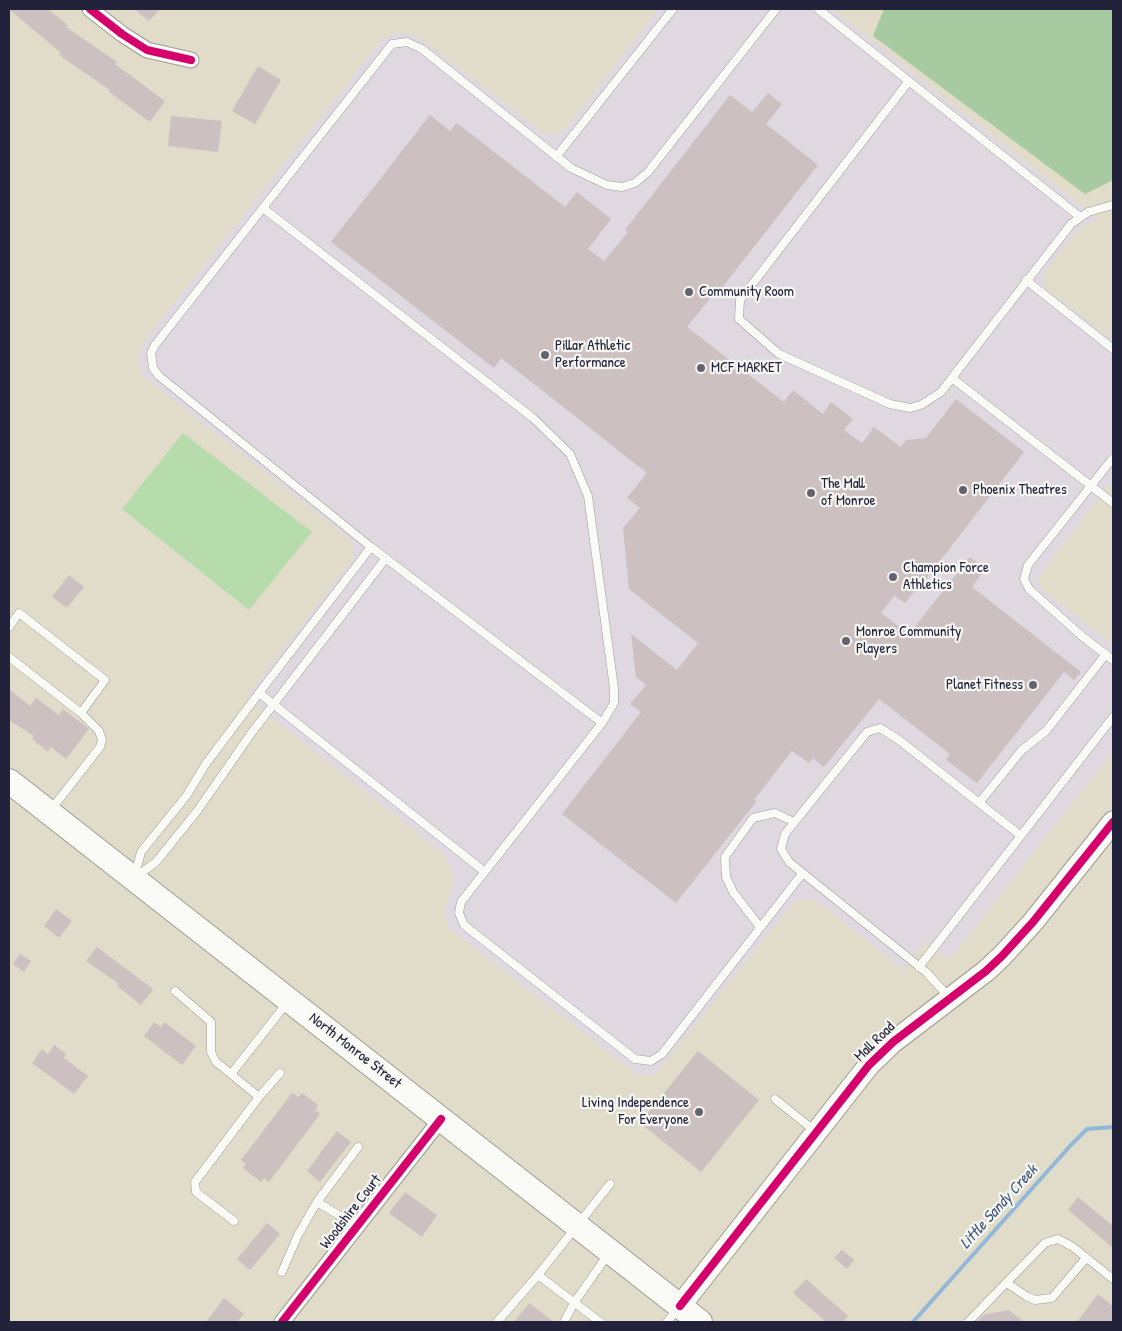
<!DOCTYPE html>
<html>
<head>
<meta charset="utf-8">
<style>
	body { margin:0 }
	#map { position:relative; width:1122px; height:1331px; overflow:hidden; background:#e0dcc9; font-family:"Patrick Hand",sans-serif }
	canvas { display:block }
	.frame { position:absolute; inset:0; border:10px solid #22223b; pointer-events:none }
</style>
</head>
<body>
<div id="map">
<canvas width="1122" height="1331"></canvas>
<div class="frame"></div>
</div>
<script>
const c = document.querySelector('canvas').getContext('2d');
c.lineJoin = 'round';
function fill(path, color) {
  c.fillStyle = color;
  c.fill(path, 'evenodd');
}
function toPath(rows) {
  const path = new Path2D();
  for (const r of rows) {
    path.moveTo(r[0], r[1]);
    for (let i = 2; i < r.length; i += 2) path.lineTo(r[i], r[i + 1]);
  }
  return path;
}
function trace(path, color, width, dash) {
  c.strokeStyle = color;
  c.lineWidth = width;
  c.lineCap = dash ? 'butt' : 'round';
  c.setLineDash(dash || []);
  c.stroke(path);
}
function drawText(font, color, halo, rows, align = 'center') {
  c.font = font + ' "Patrick Hand",sans-serif';
  c.lineWidth = 4.5;
  c.setLineDash([]);
  c.textBaseline = 'middle';
  c.strokeStyle = halo;
  c.fillStyle = color;
  for (const [text, x, y, turn = 0] of rows) {
    c.save();
    c.translate(x, y);
    c.rotate((+turn || 0) * Math.PI / 180);
    c.textAlign = isNaN(turn) ? turn : align;
    if (halo) c.strokeText(text, 0, 0);
    c.fillText(text, 0, 0);
    c.restore();
  }
}
fill(toPath([
	[659,9,832,9,1098,219,1082,226,1071,238,1046,270,1043,279,1045,289,1113,339,1113,480,1037,578,1042,589,1113,645,1113,751,949,960,925,941,903,970,819,902,805,898,794,902,655,1074,647,1076,638,1075,448,927,445,910,454,881,445,855,246,697,352,560,353,549,351,540,143,376,138,356,149,335,382,39,401,32,419,38,544,133,559,133,567,127]
]), '#dfd8e1');
fill(toPath([
	[183,433,312,532,249,610,122,509]
]), '#b7dcac');
fill(toPath([
	[884,9,1113,9,1113,180,1085,194,873,36]
]), '#a7caa0');
trace(toPath([
	[913,1322,1070,1146,1087,1129,1113,1127]
]), '#93b7d8', 4);
fill(toPath([
	[9,9,48,9,68,25,66,27,117,62,115,64,165,101,150,122,109,92,110,90,59,55,61,53],
	[134,9,160,9,149,21],
	[258,66,281,80,255,124,232,111],
	[768,93,782,104,766,124,818,165,714,298,711,297,687,327,784,402,793,390,823,414,831,402,853,419,844,430,862,443,874,427,901,447,906,440,926,438,956,399,1024,452,923,583,922,582,905,603,894,596,881,613,909,634,970,557,985,569,972,587,1081,672,1074,680,1064,672,977,783,946,760,950,754,879,699,824,767,813,758,809,763,792,751,754,800,757,801,676,903,562,814,641,712,630,704,646,685,636,677,631,634,677,670,698,643,629,589,623,528,640,508,627,498,647,473,501,358,494,368,331,242,430,115,450,131,457,123,565,207,577,192,611,219,588,249,604,261,628,232,625,230,730,95,752,112],
	[171,116,222,121,218,152,168,146],
	[69,575,84,587,67,608,52,597],
	[9,689,30,706,36,698,59,715,63,709,89,729,66,759,51,747,48,752,32,739,34,736,9,720],
	[56,909,72,921,59,938,44,926],
	[97,947,153,989,141,1005,117,986,119,984,86,961],
	[20,954,31,961,24,972,13,964],
	[154,1022,161,1027,164,1022,196,1046,182,1065,144,1036],
	[54,1045,66,1054,64,1058,88,1076,74,1094,32,1063,42,1049,48,1054],
	[698,1051,759,1100,701,1172,640,1123],
	[292,1093,299,1097,302,1093,318,1105,315,1110,320,1114,269,1182,264,1178,261,1182,243,1168,246,1164,241,1160],
	[337,1131,351,1142,320,1182,307,1171],
	[405,1192,437,1215,422,1237,389,1213],
	[1078,1197,1113,1226,1113,1248,1068,1210],
	[267,1223,280,1234,250,1270,237,1259],
	[842,1250,854,1260,847,1269,834,1258],
	[806,1279,848,1316,843,1322,826,1322,793,1293],
	[1098,1294,1113,1306,1113,1322,1077,1322],
	[224,1298,244,1314,237,1322,206,1322],
	[529,1303,554,1322,514,1322],
	[1009,1310,1024,1322,976,1322,983,1315]
]), '#ccc0c0');
const lane = toPath([
	[818,9,1080,217],
	[909,81,740,300,739,319,779,354,890,404,910,408,921,405,941,392,1071,224,1088,212,1113,205],
	[556,157,673,9],
	[263,208,533,418,570,454,588,496,614,688,614,703,602,723,461,902,459,913,464,925,635,1059,651,1061,662,1054,802,874],
	[1026,280,1113,349],
	[952,378,1113,503],
	[1113,458,1028,565,1024,579,1029,589,1083,637,1113,660],
	[9,627,19,613,105,680,81,713,99,731,102,740,100,747,50,811],
	[9,657,81,713],
	[259,693,485,872],
	[602,723,371,547,159,376,153,368,151,353,155,345,392,44,407,42,422,49,571,168,607,185,622,187,635,183,648,172,776,9],
	[979,803,1022,750,1046,731,1106,654],
	[135,875,141,852,187,795,205,765,259,693,371,547],
	[137,876,156,862,198,810,250,735,386,558],
	[760,927,733,892,726,877,725,857,753,818,775,813,794,822],
	[919,967,1113,717],
	[175,991,211,1022,211,1052,216,1062,231,1074],
	[949,997,926,972,789,862,781,849,785,834,867,732,880,728,899,740,1020,835],
	[259,1097,231,1074,287,1003],
	[775,1099,816,1132],
	[317,1202,358,1147],
	[234,1221,196,1192,195,1182,259,1097,280,1073],
	[282,1272,298,1235,317,1202,357,1226],
	[1007,1283,1026,1296,1035,1300,1052,1298,1086,1258],
	[497,1322,538,1275],
	[564,1322,574,1303,609,1253],
	[600,1322,538,1275,610,1184],
	[667,1322,678,1308],
	[968,1322,1045,1243,1058,1239,1073,1247,1113,1279]
]);
const street = toPath([
	[90,9,122,34,147,50,191,60],
	[282,1322,441,1119]
]);
const secondary = toPath([
	[680,1306,869,1065,893,1042,986,971,1002,956,1033,922,1113,822]
]);
const primary = toPath([
	[9,781,700,1322]
]);
trace(lane, '#9e9c94', 9);
trace(street, '#9e9c94', 17);
trace(secondary, '#9e9c94', 23);
trace(primary, '#9e9c94', 26);
trace(lane, '#fafaf7', 8);
trace(street, '#fafaf7', 15);
trace(secondary, '#fafaf7', 21);
trace(primary, '#fafaf7', 24);
trace(toPath([
	[90,9,122,34,147,50,191,60],
	[680,1306,869,1065,893,1042,986,971,1002,956,1033,922,1113,822],
	[282,1322,441,1119]
]), '#d6006c', 8);
for (const [x, y, r, color] of [
	[689,292,5,"#64636d"],
	[545,355,5,"#64636d"],
	[701,368,5,"#64636d"],
	[963,490,5,"#64636d"],
	[811,493,5,"#64636d"],
	[893,577,5,"#64636d"],
	[846,641,5,"#64636d"],
	[1033,685,5,"#64636d"],
	[699,1112,5,"#64636d"]
]) {
  const dot = new Path2D();
  dot.arc(x, y, r, 0, 2 * Math.PI);
  c.fillStyle = color;
  c.fill(dot);
  trace(dot, '#f6f6f2', 2);
}
drawText('15px', '#22223b', '#f6f6f2', [
	["Community Room",699,292],
	["Pillar Athletic",555,346],
	["Performance",555,363],
	["MCF MARKET",711,368],
	["The Mall",821,484],
	["of Monroe",821,501],
	["Phoenix Theatres",973,490],
	["Champion Force",903,568],
	["Athletics",903,585],
	["Monroe Community",856,632],
	["Players",856,649],
	["Planet Fitness",1023,685,"right"],
	["Living Independence",689,1103,"right"],
	["For Everyone",689,1120,"right"]
], 'left');
drawText('15px', '#22223b', '#f6f6f2', [
	["Mall Road",875,1042,-44],
	["North Monroe Street",355,1051,38],
	["Woodshire Court",351,1212,-52]
]);
drawText('italic 16px', '#42577d', '#f6f6f2', [
	["Little Sandy Creek",999,1207,-48]
]);
</script>
</body>
</html>
